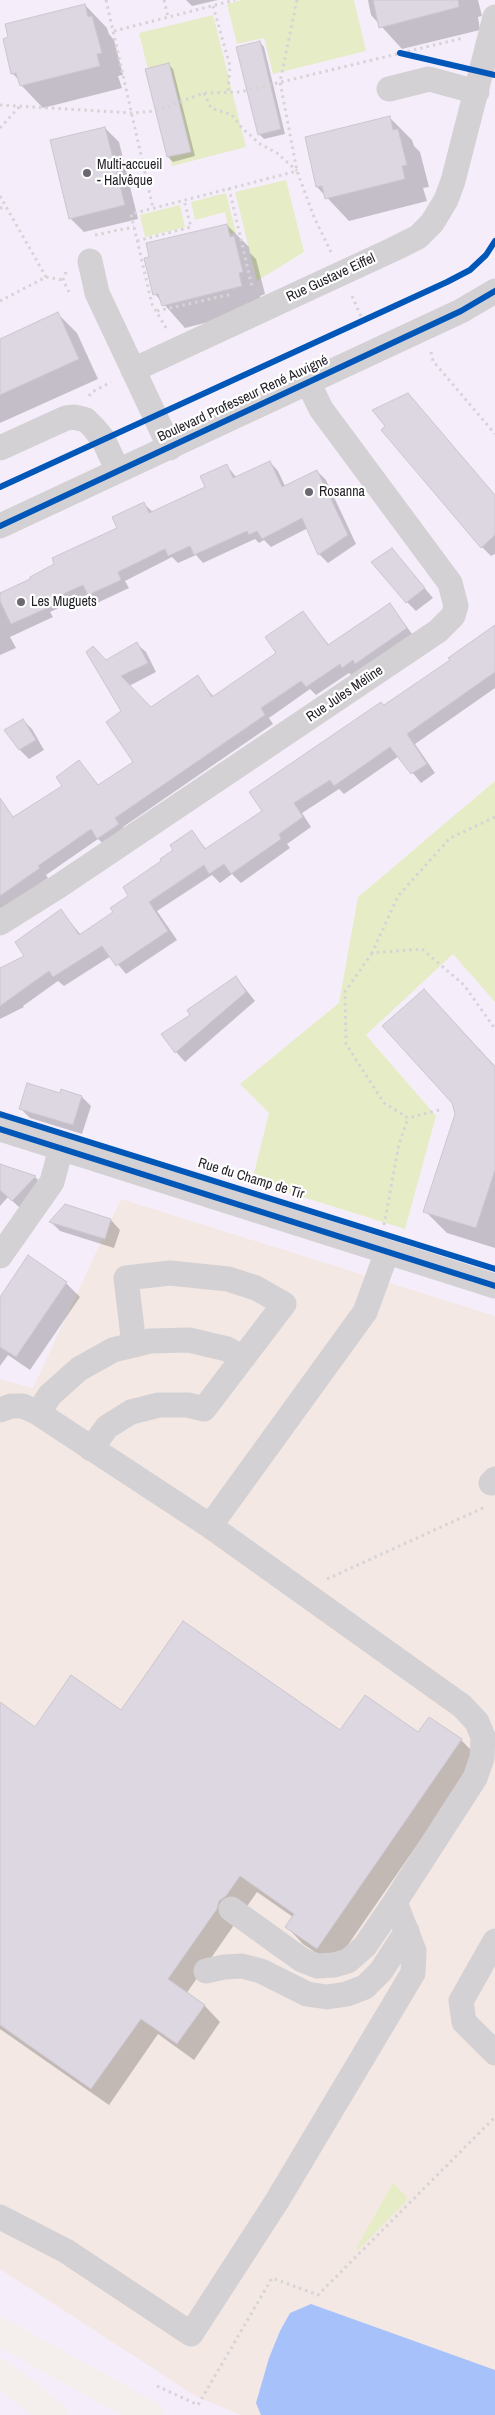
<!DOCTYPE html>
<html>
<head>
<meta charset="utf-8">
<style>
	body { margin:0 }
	canvas { display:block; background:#f5eefa }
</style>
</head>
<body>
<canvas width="495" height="2415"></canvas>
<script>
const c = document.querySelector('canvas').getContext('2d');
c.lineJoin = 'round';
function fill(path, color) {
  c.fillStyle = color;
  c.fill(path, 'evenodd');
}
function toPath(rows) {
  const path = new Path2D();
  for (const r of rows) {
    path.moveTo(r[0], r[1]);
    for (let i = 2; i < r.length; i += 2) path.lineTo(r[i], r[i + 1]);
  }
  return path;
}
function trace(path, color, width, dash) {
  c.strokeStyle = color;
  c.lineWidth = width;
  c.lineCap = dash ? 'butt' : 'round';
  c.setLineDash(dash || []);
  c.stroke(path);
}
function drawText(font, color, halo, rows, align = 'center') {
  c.font = font + ' "Archivo Narrow",sans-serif';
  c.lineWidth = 4.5;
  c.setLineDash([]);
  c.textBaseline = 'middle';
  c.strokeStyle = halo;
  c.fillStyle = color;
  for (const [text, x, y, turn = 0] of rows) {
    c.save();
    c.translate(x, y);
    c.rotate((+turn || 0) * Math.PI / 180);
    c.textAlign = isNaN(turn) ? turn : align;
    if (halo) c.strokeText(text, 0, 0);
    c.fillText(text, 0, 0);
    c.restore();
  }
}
fill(toPath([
	[121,1199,495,1316,495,2415,241,2415,197,2397,0,2269,0,1379,33,1388]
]), '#f3e8e3');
fill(toPath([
	[242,0,354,0,366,51,273,74,264,38,237,44,227,4],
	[213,15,246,147,172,166,139,33],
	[286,180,304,252,257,281,235,192],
	[226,193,236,233,230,234,225,212,195,220,191,202],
	[180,205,185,227,145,237,140,215],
	[495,781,495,1002,453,954,366,1035,436,1116,405,1229,252,1181,269,1113,240,1084,339,1003,358,897],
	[393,2183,407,2197,406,2201,358,2250,356,2249]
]), '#e6ecc6');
fill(toPath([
	[311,2304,495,2370,495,2415,261,2415,256,2403,269,2358,280,2331,290,2313]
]), '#a7c2fb');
fill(toPath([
	[186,0,218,0,192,6],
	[368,0,478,0,482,16,478,17,480,30,402,49,371,15],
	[85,5,107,28,109,34,114,40,123,75,118,76,122,88,43,108,21,85,19,80,12,73],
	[260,42,264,47,285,134,264,139,259,134],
	[168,64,173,69,195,156,173,162,168,157,147,70],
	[390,118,412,140,414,146,420,152,429,187,423,188,427,201,349,221,317,187],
	[105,128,119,142,138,219,84,232,70,218],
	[227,225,249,247,250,253,256,259,265,294,260,296,263,308,185,328,155,294],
	[58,314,77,333,98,379,0,423,0,340],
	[270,462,278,471,285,486,317,471,326,480,356,544,328,563,319,554,308,528,271,547,264,540,259,543,255,539,203,563,196,555,178,563,172,557,125,581,129,588,97,603,89,594,50,612,53,617,10,637,16,648,0,655,0,594,32,579,119,529,144,504,153,512,206,487,226,465,237,478],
	[495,496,495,554,491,556,482,547],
	[400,559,433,598,416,611,407,602],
	[390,604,415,638,352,676,349,673,316,695,310,689,269,718,273,724,123,827,127,833,107,847,98,839,46,875,48,878,0,911,0,841,64,787,79,761,99,786,135,762,123,711,106,661,137,644,146,652,156,672,129,686,151,709,197,677,214,697,278,654,303,613,329,645],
	[495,626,495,688,415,744,435,773,421,783,399,756,344,794,339,789,302,813,311,827,287,844,290,848,241,883,232,874,220,883,212,875,157,911,177,940,126,974,111,956,64,986,58,981,23,1006,24,1007,0,1019,0,970,26,956,61,911,81,935,115,912,192,832,207,850,264,811,384,707,451,661],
	[23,720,32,729,44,750,29,759,20,750],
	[236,977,255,1001,185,1062,176,1052,192,1015],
	[424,990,495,1066,495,1248,447,1233,425,1211,456,1114],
	[62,1091,82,1097,91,1106,82,1134,30,1118,21,1109,61,1094],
	[0,1166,35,1177,53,1194,31,1218,8,1197,0,1206],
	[111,1220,120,1230,114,1248,60,1231,51,1222],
	[29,1257,66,1283,80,1297,30,1370,8,1355,0,1366,0,1299],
	[0,1704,36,1729,122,1711,340,1732,419,1734,461,1740,478,1757,334,1965,303,1944,287,1927,293,1917,257,1892,186,1994,204,2005,220,2022,194,2060,158,2034,109,2105,0,2029]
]), '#0003');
const building = toPath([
	[373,0,458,0,459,7,379,28,373,0],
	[85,4,88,17,92,16,102,53,97,54,100,66,20,86,16,73,11,74,3,39,8,37,5,24,85,4],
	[260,41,281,129,258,135,236,47,260,41],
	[169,63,191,152,167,157,145,69,169,63],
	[390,116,393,130,398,129,407,165,402,166,405,179,325,199,322,186,316,187,305,137,390,116],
	[105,127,125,205,69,219,50,140,105,127],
	[227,224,230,237,234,236,243,272,239,273,242,286,162,306,158,294,153,295,144,258,149,257,146,243,227,224],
	[58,312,79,359,0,395,0,339,58,312],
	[408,393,495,495,495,535,481,548,381,430,385,426,372,410,408,393],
	[270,461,282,487,317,470,348,535,318,555,302,518,262,539,257,531,249,535,247,531,194,555,190,546,168,556,165,549,118,572,121,580,88,595,83,585,43,603,45,609,11,624,0,601,0,593,30,579,30,577,54,564,52,558,117,528,112,517,144,502,149,513,205,487,200,476,227,464,233,478,270,461],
	[392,548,425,588,406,603,371,562,392,548],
	[390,603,407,628,355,664,353,660,342,668,340,664,306,687,301,681,261,708,265,715,115,818,119,824,97,839,91,829,38,866,40,868,0,896,0,798,13,817,62,786,56,777,79,760,98,785,133,762,106,722,121,711,86,652,93,646,106,660,137,642,148,663,121,676,151,707,198,675,212,697,276,653,265,637,303,611,328,645,390,603],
	[495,625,495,672,407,734,427,764,411,774,390,747,334,786,330,780,294,803,303,817,279,834,281,839,231,874,224,864,209,874,204,865,149,902,168,931,116,966,102,946,53,977,49,971,0,1006,0,968,24,956,15,942,61,909,79,935,113,912,110,908,128,896,123,887,161,861,160,859,173,850,170,845,192,830,205,849,262,811,249,792,381,702,384,705,450,660,448,658,495,625],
	[23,719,36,740,19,750,4,730,23,719],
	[236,976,246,992,175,1053,161,1034,190,1015,187,1010,236,976],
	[424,989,495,1067,495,1170,476,1228,423,1212,455,1114,452,1103,382,1026,424,989],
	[27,1083,60,1093,61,1089,82,1096,73,1125,19,1109,27,1083],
	[0,1164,36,1176,12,1201,0,1190,0,1164],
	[65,1204,111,1219,105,1239,49,1222,65,1204],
	[28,1255,67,1282,16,1357,0,1347,0,1297,28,1255],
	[183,1621,340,1730,365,1695,418,1732,429,1717,462,1739,317,1949,285,1927,294,1914,240,1876,226,1896,219,1901,217,1909,168,1979,205,2005,177,2044,141,2019,91,2089,0,2025,0,1702,35,1727,71,1675,121,1710,183,1621]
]);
fill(building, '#dcd7e0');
trace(building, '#ccc6d0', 1);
trace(toPath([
	[106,0,153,208],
	[164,0,168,17],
	[297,0,280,82,297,171,314,217,331,252],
	[213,6,230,66,228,91],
	[114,31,235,0],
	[204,93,211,108,232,115,242,128,260,144,277,153,297,171],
	[0,105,132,113,156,111,204,93,240,92,463,38],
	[0,128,20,106],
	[229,188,252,287],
	[0,196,46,277],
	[0,208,6,207],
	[95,235,134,227],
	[137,241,191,227,184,200],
	[66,272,63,280,70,294],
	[352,296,363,321],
	[0,301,46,277,63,280],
	[157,311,232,294],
	[166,328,152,304,131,214,297,171],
	[431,352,433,361,495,434],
	[89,396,92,392,111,382],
	[495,817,450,838,398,896,372,953,422,949,464,985,495,1029],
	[372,953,345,992,346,1044,384,1103,408,1118,443,1109],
	[384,1225,399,1144,408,1118],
	[327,1579,485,1507],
	[157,2386,198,2405,272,2278,318,2295,495,2117]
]), '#d6d4d6', 3, [2.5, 4]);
trace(toPath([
	[389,89,429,79,477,92],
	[90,261,97,293,170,448],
	[133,370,394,249,418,237,432,223,446,200,453,181,495,17],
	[0,448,66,418,74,417,86,420,94,428,103,439,118,471],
	[0,526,461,311,495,291],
	[0,923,59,886,438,631,453,616,456,606,450,583,321,409,308,382],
	[0,1129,495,1286],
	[0,1256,52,1182,61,1148],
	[0,1410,11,1406,23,1406,38,1413,210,1526,462,1706,477,1722,483,1737,482,1758,475,1778,395,1902,414,1951,413,1973,277,2201,191,2334,66,2251,0,2217],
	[38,1413,50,1395,79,1369,113,1350,150,1341,189,1340,227,1349,243,1358],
	[91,1449,107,1427,131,1412,159,1405,188,1405,204,1409,284,1304,256,1288,228,1279,170,1273,126,1278,134,1345],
	[491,1483,495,1479],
	[210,1526,365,1312,387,1252],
	[231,1909,302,1960,317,1966,334,1965,348,1961,365,1946,395,1902],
	[495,1941,461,2001,464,2022,495,2053],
	[206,1971,224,1967,242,1966,261,1971,307,1994,327,1997,347,1994,365,1987,381,1971,407,1931]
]), '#d4d1d5', 25);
trace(toPath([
	[0,2332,150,2415],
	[0,2373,54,2415]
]), '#f4eeec', 28);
trace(toPath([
	[400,53,495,75],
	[0,487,447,282,470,270,486,255,495,241],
	[0,526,461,311,495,291],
	[0,1114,495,1269],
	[0,1129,495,1286]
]), '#0057b8', 6);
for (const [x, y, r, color] of [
	[87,173,5,"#6c6770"],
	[309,492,5,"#6c6770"],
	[21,602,5,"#6c6770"]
]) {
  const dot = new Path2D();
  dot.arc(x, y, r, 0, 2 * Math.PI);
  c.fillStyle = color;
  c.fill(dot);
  trace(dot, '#fff', 2);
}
drawText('14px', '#221e25', '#fff', [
	["Multi-accueil",97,165],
	["- Halvêque",97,181],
	["Rosanna",319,492],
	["Les Muguets",31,602]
], 'left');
drawText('14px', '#221e25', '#fff', [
	["Rue Gustave Eiffel",331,278,-25],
	["Boulevard Professeur René Auvigné",243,399,-25],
	["Rue Jules Méline",345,694,-34],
	["Rue du Champ de Tir",251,1179,17]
]);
</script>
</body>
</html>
